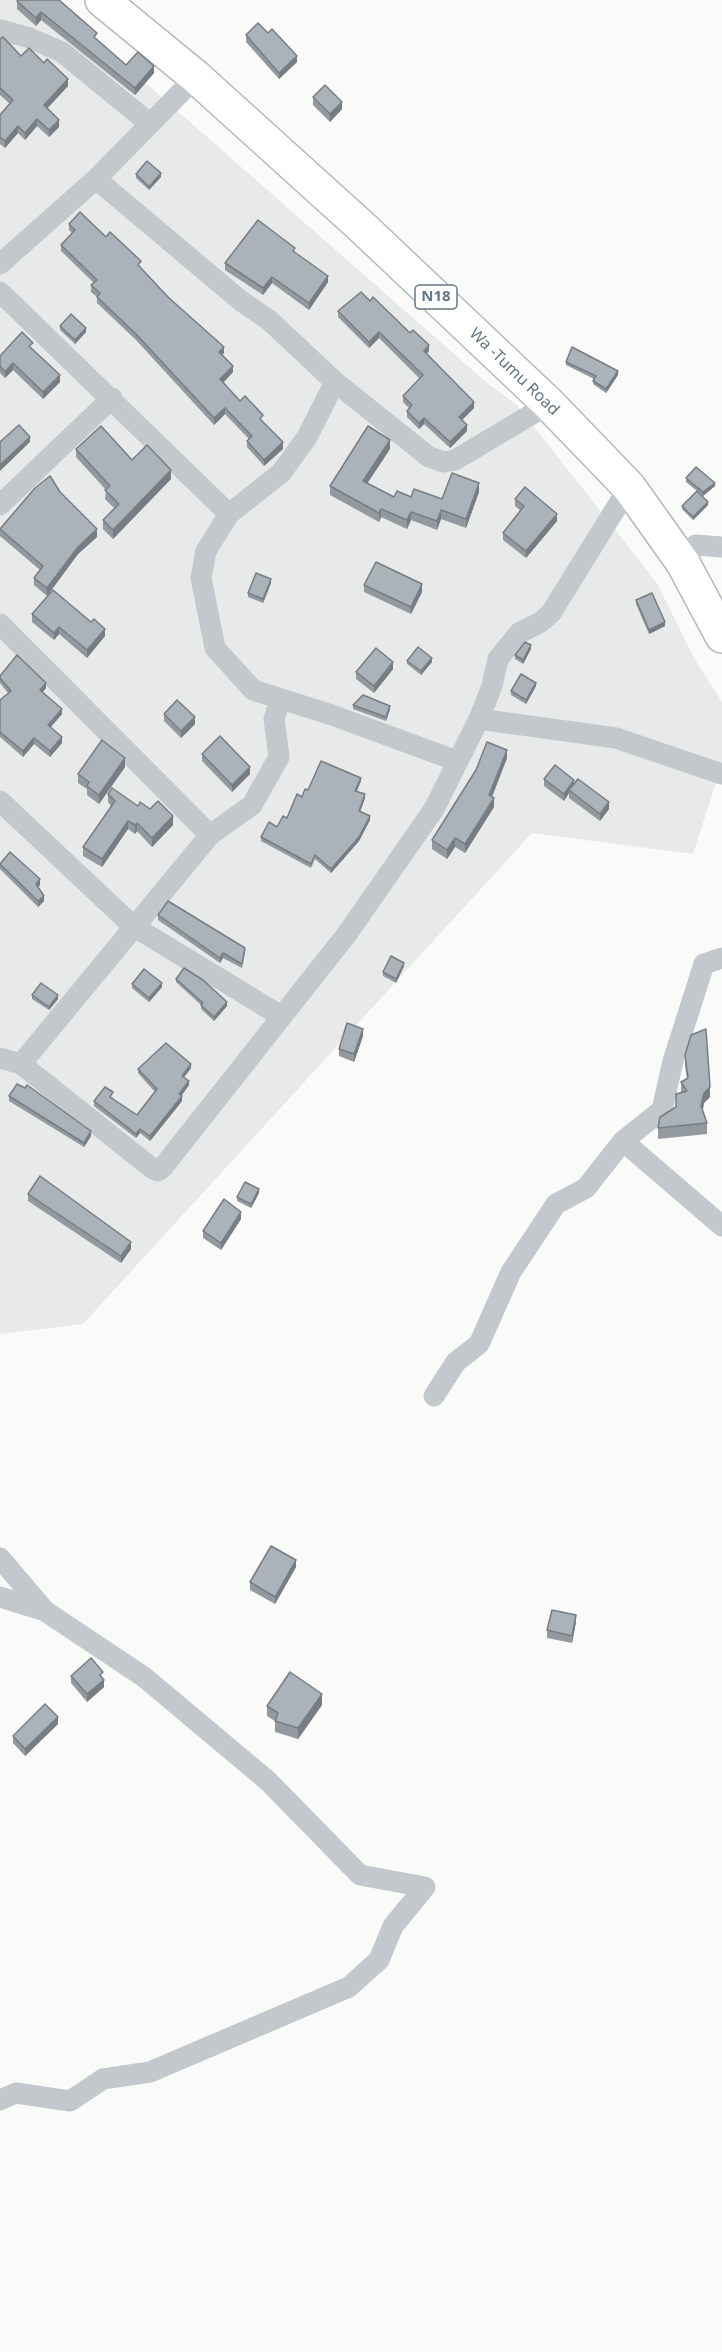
<!DOCTYPE html>
<html>
<head>
<meta charset="utf-8">
<style>
	body { margin:0 }
	canvas { display:block; background:#fafaf8 }
</style>
</head>
<body>
<canvas width="722" height="2352"></canvas>
<script>
const c = document.querySelector('canvas').getContext('2d');
c.lineJoin = 'round';
function fill(path, color) {
  c.fillStyle = color;
  c.fill(path, 'evenodd');
}
function toPath(rows) {
  const path = new Path2D();
  for (const r of rows) {
    path.moveTo(r[0], r[1]);
    for (let i = 2; i < r.length; i += 2) path.lineTo(r[i], r[i + 1]);
  }
  return path;
}
function trace(path, color, width, dash) {
  c.strokeStyle = color;
  c.lineWidth = width;
  c.lineCap = dash ? 'butt' : 'round';
  c.setLineDash(dash || []);
  c.stroke(path);
}
function drawText(font, color, halo, rows, align = 'center') {
  c.font = font + ' "Noto Sans",sans-serif';
  c.lineWidth = 6;
  c.setLineDash([]);
  c.textBaseline = 'middle';
  c.strokeStyle = halo;
  c.fillStyle = color;
  for (const [text, x, y, turn = 0] of rows) {
    c.save();
    c.translate(x, y);
    c.rotate((+turn || 0) * Math.PI / 180);
    c.textAlign = isNaN(turn) ? turn : align;
    if (halo) c.strokeText(text, 0, 0);
    c.fillText(text, 0, 0);
    c.restore();
  }
}
fill(toPath([
	[0,0,51,0,486,382,517,405,657,583,694,658,722,702,722,764,693,854,532,833,83,1324,0,1334]
]), '#e8e9e9');
const trunk = toPath([
	[102,0,196,77,363,228,549,404,629,487,683,563,722,636]
]);
trace(trunk, '#b4b9bd', 36);
trace(toPath([
	[0,30,30,38,62,52,149,123],
	[96,179,241,301,269,320,335,382,429,457,444,462,455,460,549,404],
	[0,264,96,179,196,77],
	[0,292,229,514],
	[335,382,307,437,281,473,229,514,206,551,201,578,215,648,253,690,332,715,457,761],
	[0,505,112,398],
	[683,563,696,545,722,547],
	[0,624,210,835],
	[479,719,616,738,722,774],
	[0,801,133,926,281,1016],
	[0,1058,21,1064,153,1169,158,1171,163,1167,347,934,434,809,479,719,492,686,498,659,519,633,541,622,551,613,629,487],
	[21,1064,210,835,252,805,279,757,274,719,280,700],
	[623,1141,722,1226],
	[434,1396,456,1362,479,1344,511,1272,556,1204,586,1188,623,1141,662,1110,673,1061,704,964,722,958],
	[0,1558,45,1611,144,1677,268,1781,360,1875,425,1887,393,1926,379,1960,349,1987,150,2072,103,2079,70,2101,16,2093,0,2100],
	[0,1597,45,1611]
]), '#c3c8cc', 21);
trace(trunk, '#fff', 33);
fill(toPath([
	[17,1,97,39,126,65,154,73,135,95,41,20,36,26,17,9],
	[246,35,297,62,279,79,246,42],
	[0,39,21,56,68,86,47,108,59,127,49,137,37,126,25,140,18,133,5,148,0,144,0,115,10,104,0,95],
	[313,97,342,109,330,122,313,105],
	[136,174,161,177,149,190,136,178],
	[69,224,106,237,141,267,141,268,168,297,224,353,222,355,233,372,223,383,240,401,263,422,283,449,264,466,247,447,247,441,249,439,225,414,214,425,136,340,97,303,97,297,91,292,91,285,94,283,61,251,61,245,72,233,69,230],
	[295,252,328,282,309,310,272,283,263,295,225,270,225,263],
	[370,301,429,351,426,354,474,408,462,420,467,431,450,448,424,424,419,429,407,417,407,411,409,408,403,402,403,396,420,379,379,338,369,348,338,317,338,311],
	[60,326,86,332,75,344,60,330],
	[32,349,60,382,43,399,13,370,5,378,0,373,0,356],
	[566,362,618,375,606,393,593,384,594,379,566,365],
	[76,449,132,460,171,479,113,539,103,529,103,520,114,508,105,499,106,490,76,457],
	[390,449,367,483,394,497,442,499,479,492,466,528,441,519,437,530,411,520,407,529,381,517,379,522,330,495,330,486],
	[686,478,715,486,703,496,686,482],
	[60,492,97,537,78,554,47,596,34,585,34,578,40,570,0,536,0,529],
	[515,499,557,521,526,558,503,540,503,533,521,511,515,506],
	[708,505,693,520,682,509,682,506],
	[271,583,263,603,248,597,248,593],
	[364,585,422,592,411,614,364,592],
	[636,600,665,626,649,634,636,604],
	[32,614,105,636,87,658,59,634,54,640,32,622],
	[531,649,523,664,515,659,515,655],
	[407,661,432,662,421,675,407,664],
	[393,669,374,693,356,679,356,672],
	[0,676,46,688,42,692,62,714,51,727,62,743,50,757,34,744,23,757,0,737,0,700,8,693,0,683],
	[536,686,526,704,511,695,511,691],
	[353,705,390,709,386,721,353,709],
	[164,714,195,724,181,738,164,721],
	[202,754,250,774,232,792,202,761],
	[507,758,492,797,494,807,465,853,455,847,447,859,432,849,432,840],
	[125,767,99,804,87,795,87,789,78,783,78,774],
	[544,779,574,784,609,809,600,821,569,798,569,793,564,801,544,786],
	[361,781,357,791,365,798,360,811,370,820,359,841,331,873,315,859,311,868,261,841,261,837,277,827,287,818,308,790],
	[108,794,138,806,173,825,152,847,137,831,135,834,128,829,102,867,83,856,83,847,111,806,108,802],
	[0,863,40,885,38,887,44,901,38,907,0,869],
	[158,915,245,953,242,968,223,958,220,963,158,920],
	[404,966,396,983,383,976,383,972],
	[176,979,227,1006,214,1021,201,1009,201,1005,176,982],
	[132,984,162,987,149,1002,132,988],
	[32,995,58,999,49,1010,32,999],
	[363,1036,354,1062,339,1056,339,1049],
	[685,1055,710,1097,704,1103,703,1111,707,1123,707,1134,658,1139,658,1128,676,1107,681,1093,681,1082,687,1079,685,1066],
	[191,1068,184,1077,189,1085,181,1096,182,1101,150,1141,140,1133,136,1138,94,1106,94,1101,113,1097,112,1098,137,1115,155,1092,138,1073,138,1069],
	[9,1096,91,1136,84,1147,9,1101],
	[259,1193,251,1208,237,1201,237,1197],
	[28,1194,131,1249,121,1263,28,1201],
	[241,1219,221,1250,203,1238,203,1231],
	[296,1567,275,1604,250,1590,250,1582],
	[576,1622,572,1643,547,1638,547,1630],
	[71,1676,103,1679,104,1687,87,1702,71,1683],
	[322,1705,298,1739,275,1732,275,1721,267,1716,267,1706],
	[58,1724,25,1756,13,1743,13,1736]
]), '#929a9f');
fill(toPath([
	[41,12,41,20,36,26,36,18],
	[297,56,297,62,279,79,279,73],
	[154,66,154,73,135,95,135,88],
	[68,79,68,86,44,112,44,105],
	[342,102,342,109,330,122,330,114],
	[37,119,37,126,25,140,25,133],
	[59,120,59,127,49,137,49,130],
	[18,126,18,133,5,148,5,141],
	[161,173,161,177,149,190,149,187],
	[328,276,328,282,309,310,309,303],
	[272,277,272,283,263,295,263,288],
	[86,328,86,332,75,344,75,340],
	[379,332,379,338,369,348,369,342],
	[429,345,429,351,424,357,424,351],
	[224,347,224,353,219,358,219,352],
	[13,363,13,370,5,378,5,372],
	[233,366,233,372,220,386,220,379],
	[618,371,618,375,606,393,606,389],
	[60,375,60,382,43,399,43,392],
	[474,402,474,408,459,423,459,417],
	[225,408,225,414,214,425,214,418],
	[424,418,424,424,419,429,419,423],
	[467,425,467,431,450,448,450,442],
	[30,437,30,442,0,471,0,465],
	[390,440,390,449,363,490,363,481],
	[283,442,283,449,264,466,264,460],
	[171,470,171,479,113,539,113,530],
	[479,483,479,492,466,528,466,519],
	[715,483,715,486,703,496,703,492],
	[708,502,708,505,693,520,693,517],
	[381,509,381,517,379,522,379,513],
	[441,510,441,519,437,530,437,521],
	[411,512,411,520,407,529,407,520],
	[557,514,557,521,526,558,526,551],
	[97,529,97,537,78,554,47,596,47,588,78,547],
	[271,579,271,583,263,603,263,599],
	[422,584,422,592,411,614,411,607],
	[665,622,665,626,649,634,649,630],
	[59,627,59,634,54,640,54,633],
	[105,629,105,636,87,658,87,650],
	[531,645,531,649,523,664,523,660],
	[432,658,432,662,421,675,421,671],
	[393,662,393,669,374,693,374,686],
	[46,683,46,688,40,696,40,690],
	[536,683,536,686,526,704,526,700],
	[390,706,390,709,386,721,386,717],
	[62,709,62,714,48,730,48,725],
	[195,717,195,724,181,738,181,731],
	[62,737,62,743,50,757,50,751],
	[34,738,34,744,23,757,23,751],
	[507,750,507,758,489,804,489,795],
	[125,758,125,767,99,804,99,795],
	[250,767,250,774,232,792,232,785],
	[361,778,361,781,355,794,355,791],
	[574,780,574,787,569,790,569,793,564,801,564,794],
	[365,794,365,798,359,815,359,811],
	[494,798,494,807,465,853,465,844],
	[609,802,609,809,600,821,600,814],
	[173,816,173,825,152,847,152,838],
	[370,816,370,820,359,841,331,873,331,869],
	[128,821,128,829,102,867,102,859],
	[137,823,137,831,135,834,135,825],
	[455,838,455,847,447,859,447,850],
	[40,879,40,885,36,889,36,884],
	[44,896,44,901,38,907,38,901],
	[223,953,223,958,220,963,220,958],
	[404,963,404,966,396,983,396,979],
	[162,983,162,987,149,1002,149,998],
	[58,995,58,999,49,1010,49,1007],
	[227,1002,227,1006,214,1021,214,1017],
	[363,1029,363,1036,354,1062,354,1054],
	[191,1064,191,1068,182,1080,182,1076],
	[189,1081,189,1085,179,1099,179,1094],
	[710,1087,710,1097,704,1103,701,1117,701,1106,704,1093],
	[182,1096,182,1101,150,1141,150,1136],
	[140,1129,140,1133,136,1138,136,1134],
	[91,1131,91,1136,84,1147,84,1143],
	[259,1189,259,1193,251,1208,251,1204],
	[241,1212,241,1219,221,1250,221,1243],
	[131,1242,131,1249,121,1263,121,1256],
	[296,1560,296,1567,275,1604,275,1597],
	[576,1615,576,1622,572,1643,572,1636],
	[104,1680,104,1687,87,1702,87,1694],
	[322,1694,322,1705,298,1739,298,1728],
	[58,1717,58,1724,25,1756,25,1749]
]), '#777d82');
const building = toPath([
	[18,0,59,0,97,33,94,37,126,65,138,52,154,66,135,88,41,12,36,18,17,1,18,0],
	[258,23,268,33,272,29,297,56,279,73,246,35,258,23],
	[3,37,21,56,29,48,44,63,47,59,68,79,44,105,59,120,49,130,37,119,25,133,18,126,5,141,0,137,0,115,13,100,0,88,0,39,3,37],
	[325,85,342,102,330,114,313,97,325,85],
	[147,161,161,173,149,187,136,174,147,161],
	[80,212,106,237,110,232,141,261,138,265,168,297,224,347,219,352,233,366,220,379,240,401,245,396,263,415,260,419,283,442,264,460,247,441,252,436,225,408,214,418,136,334,97,297,100,293,91,285,97,280,61,245,75,230,69,224,80,212],
	[258,220,295,248,293,251,328,276,309,303,272,277,263,288,225,263,258,220],
	[361,292,370,301,373,297,410,333,413,330,429,345,424,351,474,402,459,417,467,425,450,442,424,418,419,423,407,411,412,405,403,396,423,375,379,332,369,342,338,311,361,292],
	[71,314,86,328,75,340,60,326,71,314],
	[22,332,33,343,29,346,60,375,43,392,13,363,5,372,0,366,0,356,22,332],
	[572,347,618,371,606,389,593,381,596,376,566,362,572,347],
	[19,425,30,437,0,465,0,442,19,425],
	[101,426,132,460,147,445,171,470,113,530,103,520,119,504,105,490,110,486,76,449,101,426],
	[368,426,390,440,363,481,394,497,397,491,411,497,414,489,442,499,452,473,479,483,466,519,441,510,437,521,411,512,407,520,381,509,379,513,330,486,368,426],
	[696,467,715,483,703,492,686,478,696,467],
	[50,476,60,492,97,529,78,547,47,588,34,578,43,566,0,529,35,488,50,476],
	[525,487,557,514,526,551,503,533,524,506,515,499,525,487],
	[697,491,708,502,693,517,682,506,697,491],
	[376,562,422,584,411,607,364,585,376,562],
	[256,573,271,579,263,599,248,593,256,573],
	[53,590,91,622,94,619,105,629,87,650,59,627,54,633,32,614,53,590],
	[652,593,665,622,649,630,636,600,652,593],
	[525,642,531,645,523,660,515,655,525,642],
	[418,647,432,658,421,671,407,661,418,647],
	[376,648,393,662,374,686,356,672,376,648],
	[17,655,46,683,40,690,62,709,48,725,62,737,50,751,34,738,23,751,0,732,0,700,11,691,0,678,0,676,17,655],
	[521,674,536,683,526,700,511,691,521,674],
	[363,695,390,706,386,717,353,705,363,695],
	[177,700,195,717,181,731,164,714,177,700],
	[220,736,250,767,232,785,202,754,220,736],
	[102,740,125,758,99,795,87,786,89,782,78,774,102,740],
	[487,742,507,750,489,795,494,798,465,844,455,838,447,850,432,840,476,770,487,742],
	[321,761,361,778,355,791,365,794,359,811,370,816,359,837,331,869,315,855,311,864,261,837,269,822,277,827,283,816,287,818,297,794,302,797,305,789,308,790,321,761],
	[555,765,574,780,564,794,544,779,555,765],
	[578,779,609,802,600,814,569,790,578,779],
	[112,788,138,806,140,802,150,809,158,801,173,816,152,838,137,823,135,825,128,821,102,859,83,847,115,801,108,794,112,788],
	[10,852,40,879,36,884,44,896,38,901,0,864,10,852],
	[168,901,245,948,242,964,223,953,220,958,158,915,168,901],
	[391,956,404,963,396,979,383,972,391,956],
	[184,968,203,980,227,1002,214,1017,201,1005,203,1003,176,979,184,968],
	[144,969,162,983,149,998,132,984,144,969],
	[41,983,58,995,49,1007,32,995,41,983],
	[347,1023,363,1029,354,1054,339,1049,347,1023],
	[706,1029,710,1087,704,1093,701,1106,707,1123,658,1128,660,1117,676,1107,676,1094,687,1091,681,1082,688,1078,685,1055,691,1035,706,1029],
	[166,1043,191,1064,182,1076,189,1081,179,1094,182,1096,150,1136,140,1129,136,1134,94,1101,105,1087,113,1092,110,1097,137,1115,157,1089,138,1069,166,1043],
	[17,1084,25,1088,27,1085,91,1131,84,1143,9,1096,17,1084],
	[40,1176,131,1242,121,1256,28,1194,40,1176],
	[245,1182,259,1189,251,1204,237,1197,245,1182],
	[224,1199,241,1212,221,1243,203,1231,224,1199],
	[271,1546,296,1560,275,1597,250,1582,271,1546],
	[552,1610,576,1615,572,1636,547,1630,552,1610],
	[91,1658,103,1672,100,1675,104,1680,87,1694,71,1676,91,1658],
	[290,1672,322,1694,298,1728,275,1721,278,1713,267,1706,290,1672],
	[45,1704,58,1717,25,1749,13,1736,45,1704]
]);
fill(building, '#aab3b9');
trace(building, '#777d82', 1.5);
for (const [x, y, w] of [
	[436,297,42]
]) {
  const box = new Path2D();
  box.roundRect(x - w / 2, y - 12, w, 24, 4.5);
  c.fillStyle = '#fff';
  c.fill(box);
  trace(box, '#657683', 1.5);
}
drawText('bold 15px', '#657683', null, [
	["N18",436,297]
]);
drawText('16px', '#657683', '#fff', [
	["Wa -Tumu Road",514,372,44]
]);
</script>
</body>
</html>
